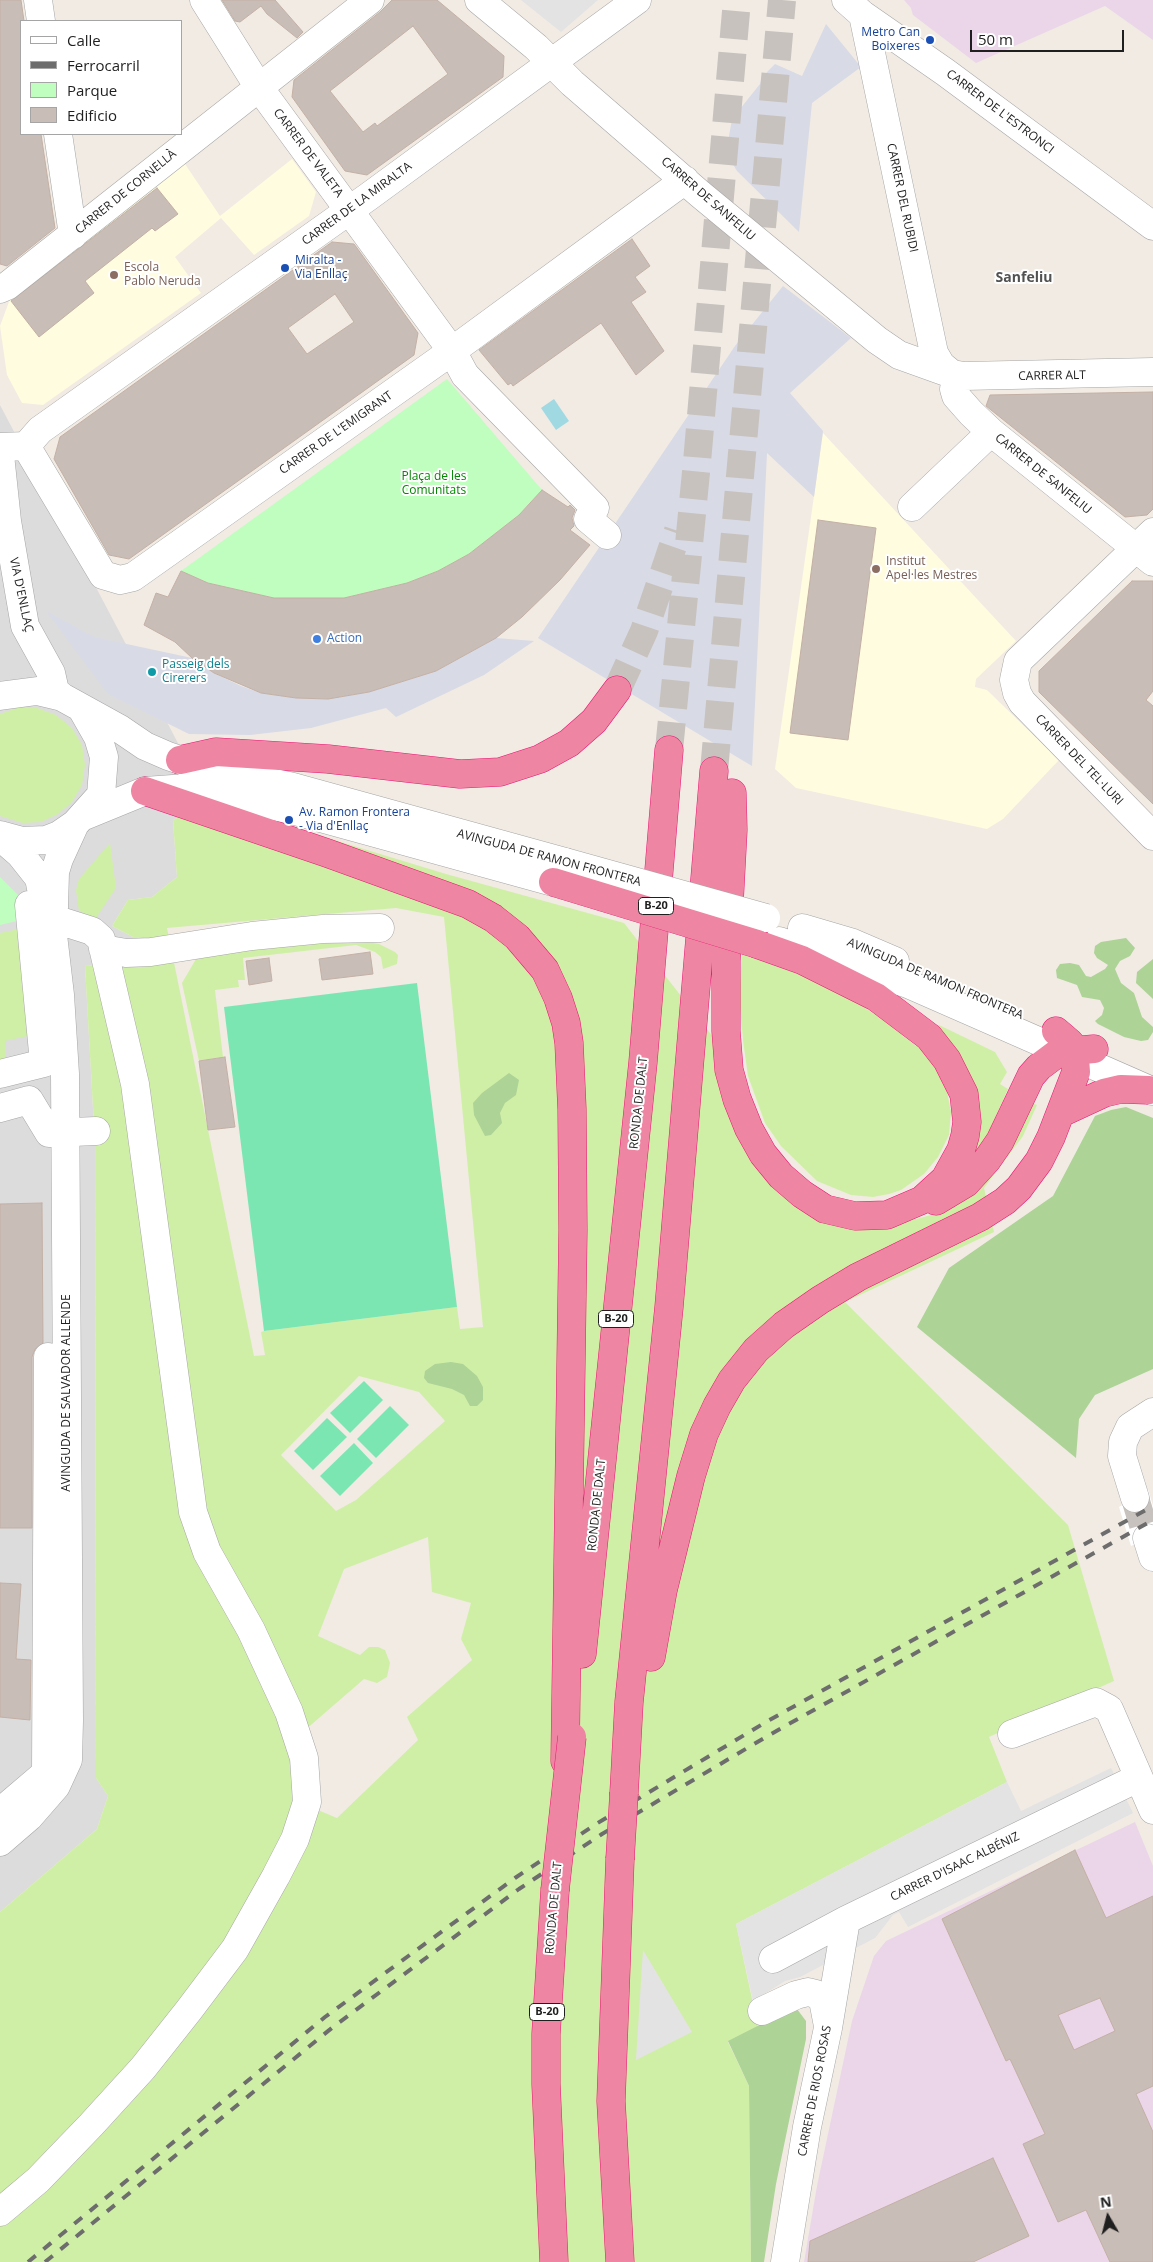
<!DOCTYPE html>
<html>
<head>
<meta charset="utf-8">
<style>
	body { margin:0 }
	#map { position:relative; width:1153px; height:2262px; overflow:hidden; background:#f1ebe4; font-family:"Open Sans",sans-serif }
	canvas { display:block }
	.legend { position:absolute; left:20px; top:20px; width:162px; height:115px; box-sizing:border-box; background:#fff; border:1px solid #a5a5a5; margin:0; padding:6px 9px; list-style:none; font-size:15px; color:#1f1f1f }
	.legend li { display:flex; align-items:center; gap:10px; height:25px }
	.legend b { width:25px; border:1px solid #a5a5a5 }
	.north { position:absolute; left:1083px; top:2192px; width:50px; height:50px; -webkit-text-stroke:4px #fff; paint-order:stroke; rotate:352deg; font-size:14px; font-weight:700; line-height:20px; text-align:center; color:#1f1f1f }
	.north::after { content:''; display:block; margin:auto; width:18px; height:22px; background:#1f1f1f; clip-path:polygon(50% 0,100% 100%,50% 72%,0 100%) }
	.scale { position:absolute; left:970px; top:30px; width:154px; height:22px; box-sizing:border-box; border:2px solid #1f1f1f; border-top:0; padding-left:6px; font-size:15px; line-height:18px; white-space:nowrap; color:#1f1f1f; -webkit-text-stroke:4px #fff; paint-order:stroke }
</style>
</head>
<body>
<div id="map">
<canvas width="1153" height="2262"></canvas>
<ul class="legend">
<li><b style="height:6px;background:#fff"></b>Calle</li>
<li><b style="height:6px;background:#6d6d6d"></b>Ferrocarril</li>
<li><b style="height:14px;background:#bffebe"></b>Parque</li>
<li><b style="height:14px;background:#c9bdb7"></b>Edificio</li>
</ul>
<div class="north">N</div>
<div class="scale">50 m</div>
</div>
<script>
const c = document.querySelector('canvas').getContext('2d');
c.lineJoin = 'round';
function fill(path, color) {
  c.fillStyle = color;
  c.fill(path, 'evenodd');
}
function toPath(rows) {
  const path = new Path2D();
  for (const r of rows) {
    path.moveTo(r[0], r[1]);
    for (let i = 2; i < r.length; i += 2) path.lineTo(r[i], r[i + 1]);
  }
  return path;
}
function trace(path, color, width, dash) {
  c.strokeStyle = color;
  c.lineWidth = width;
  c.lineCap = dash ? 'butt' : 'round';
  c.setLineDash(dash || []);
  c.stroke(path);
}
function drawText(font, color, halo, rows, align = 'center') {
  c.font = font + ' "Open Sans",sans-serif';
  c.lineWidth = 4;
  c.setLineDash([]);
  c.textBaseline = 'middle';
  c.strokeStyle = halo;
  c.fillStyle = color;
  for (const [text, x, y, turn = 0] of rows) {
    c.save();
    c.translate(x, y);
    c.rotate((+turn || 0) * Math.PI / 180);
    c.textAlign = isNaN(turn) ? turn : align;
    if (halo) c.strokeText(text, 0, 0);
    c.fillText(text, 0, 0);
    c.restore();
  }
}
fill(toPath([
	[0,405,209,802,173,820,177,877,152,897,128,900,112,926,133,937,131,962,85,966,95,1143,96,1778,108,1796,97,1829,0,1912]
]), '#dddcdc');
fill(toPath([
	[904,0,1153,0,1153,40,1105,6,976,63,913,15,911,8],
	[1135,1822,1153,1866,1153,2262,804,2262,817,2186,852,2021,874,1956,886,1941]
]), '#ead6e8');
fill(toPath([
	[292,159,316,192,309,216,254,255,221,218,175,257,201,293,43,405,22,403,7,375,0,326,10,299,183,161,220,216],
	[823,433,1016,641,976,679,975,687,987,690,1059,760,1003,819,987,829,796,788,775,769]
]), '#fffcdf');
fill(toPath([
	[17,708,37,708,56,715,72,728,82,745,85,765,82,785,72,802,58,814,41,822,23,823,0,816,0,714],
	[209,802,446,874,624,923,717,1042,775,1180,904,1222,935,1214,1029,1102,1037,1105,1023,1136,984,1188,994,1232,845,1302,1068,1525,1114,1681,989,1737,1007,1782,736,1924,758,2027,728,2042,749,2086,751,2262,0,2262,0,1912,97,1829,108,1796,96,1778,95,1143,85,966,131,962,133,937,112,926,128,900,152,897,177,877,173,820],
	[396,908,444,917,483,1327,460,1329,457,1307,264,1331,261,1332,265,1355,254,1356,167,928],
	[359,1376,419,1392,445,1421,356,1500,336,1511,281,1455],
	[428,1537,432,1592,471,1603,461,1639,472,1660,407,1717,418,1740,337,1818,313,1808,304,1731,364,1679,377,1683,387,1677,390,1663,385,1650,378,1647,369,1647,360,1655,318,1636,344,1569],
	[110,843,116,888,96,918,79,911,76,890,79,879],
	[24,928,32,1035,5,1041,6,1063,0,1064,0,933],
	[362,941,379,944,395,952,398,955,397,964,383,969,381,957,375,952,356,945,243,958,245,980,238,980,239,987,215,990,223,1057,199,1061,182,983,199,954,238,944],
	[742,954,810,978,849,997,886,1022,916,1046,921,1043,945,1081,951,1112,949,1135,938,1157,924,1174,901,1190,889,1194,873,1197,851,1195,817,1181,781,1146,765,1123,748,1076,743,1040,739,996],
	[939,1025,995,1052,1007,1072,1000,1084,1008,1089,986,1138,972,1158,933,1026]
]), '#d0efa6');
fill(toPath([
	[1126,938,1135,948,1130,956,1120,961,1115,969,1121,983,1134,993,1142,1017,1153,1027,1153,1032,1148,1040,1141,1041,1124,1037,1098,1024,1095,1021,1102,1015,1104,1008,1100,1000,1082,997,1077,985,1057,978,1056,970,1060,964,1070,963,1079,965,1086,976,1091,977,1105,969,1108,965,1097,958,1094,953,1095,946,1101,942],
	[1153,959,1153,999,1136,983,1137,972],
	[509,1073,519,1080,516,1095,505,1103,500,1113,502,1123,491,1135,485,1136,474,1115,473,1103,482,1093],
	[1126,1107,1153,1118,1153,1369,1095,1395,1079,1419,1076,1458,917,1327,949,1268,1053,1196,1095,1116,1111,1110],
	[451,1362,463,1364,477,1376,483,1387,483,1400,477,1406,470,1406,464,1395,452,1389,428,1383,424,1378,425,1371,435,1364],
	[793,2008,797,2009,806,2021,806,2039,776,2184,764,2262,751,2262,749,2086,728,2041]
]), '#add396');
fill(toPath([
	[447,379,542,490,519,515,469,554,438,571,407,583,344,598,274,598,209,583,181,571],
	[0,877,19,896,21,920,0,925]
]), '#bffebe');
fill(toPath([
	[417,983,457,1307,264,1331,224,1007],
	[364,1381,383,1400,350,1433,330,1413],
	[390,1406,409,1425,376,1458,357,1439],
	[327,1418,347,1437,313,1470,294,1451],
	[354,1443,373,1463,340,1496,320,1476]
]), '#7ce6b3');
fill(toPath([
	[521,0,598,0,561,32],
	[1111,1768,1133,1813,908,1927,899,1912,893,1915,875,1938,800,1977,785,1981,753,2001,736,1924,1007,1782,1021,1811],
	[643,1950,692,2032,636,2060]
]), '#e3e3e3');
fill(toPath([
	[826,24,861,67,812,103,799,232,737,171,726,153,732,119,760,84,762,77,775,64,802,76],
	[783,286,851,338,790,393,823,431,814,497,767,453,752,766,538,638,735,346],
	[46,611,94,637,192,658,214,673,241,686,261,693,296,698,328,699,369,692,436,671,496,638,534,641,484,675,396,717,386,708,311,728,250,735,189,734,108,694]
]), '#d8dae6');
fill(toPath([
	[554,399,569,421,556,430,541,408]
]), '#a1d9e2');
fill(toPath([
	[1148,1489,1153,1506,1153,1535,1131,1546,1119,1507]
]), '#fff');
const building = toPath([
	[0,0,21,0,24,21,21,21,21,134,41,134,55,228,7,266,0,264,0,0],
	[222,0,275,0,303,32,297,38,267,14,261,6,240,22,235,21,222,0],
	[392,0,437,0,504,56,503,77,367,175,345,171,292,97,294,80,380,12,392,0],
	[413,26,448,74,377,126,375,123,363,132,330,91,413,26],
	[157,188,178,214,155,231,152,228,85,281,94,293,39,337,11,301,157,188],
	[632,239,650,266,635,277,646,292,631,302,664,351,636,375,601,323,513,386,511,383,508,385,479,350,632,239],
	[332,242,354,244,357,248,418,333,414,355,129,559,109,555,54,459,60,437,332,242],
	[335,294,354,322,307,354,288,328,335,294],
	[1153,392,1153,509,1147,515,1125,517,986,406,990,395,1153,392],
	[542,490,568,507,570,505,575,510,572,518,574,526,570,530,590,545,560,580,522,617,496,638,436,671,369,692,328,699,296,698,261,693,214,673,192,658,175,642,144,625,156,593,168,597,181,571,208,583,274,598,344,598,407,583,438,571,469,554,519,515,542,490],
	[818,520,876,528,848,740,790,733,818,520],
	[1132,581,1153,581,1153,691,1146,700,1153,706,1153,804,1039,692,1039,671,1132,581],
	[370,952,373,974,322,980,319,959,370,952],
	[269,958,272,981,249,985,246,961,269,958],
	[225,1057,235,1127,208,1130,199,1061,225,1057],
	[42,1203,43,1343,35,1349,32,1357,32,1528,0,1528,0,1204,42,1203],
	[0,1583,21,1584,16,1659,31,1660,30,1720,0,1717,0,1583],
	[1075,1850,1106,1918,1153,1896,1153,2086,1136,2094,1153,2132,1153,2262,1110,2262,1086,2210,1058,2222,1023,2144,1045,2134,1010,2059,1006,2061,942,1919,1075,1850],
	[1100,1998,1115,2031,1074,2050,1058,2015,1100,1998],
	[993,2158,1029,2236,973,2262,808,2262,810,2241,993,2158]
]);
fill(building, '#c9bdb7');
trace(building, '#c3b0a5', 1);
trace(toPath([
	[1135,1498,1147,1538]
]), '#c7c2bd', 28, [28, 14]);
trace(toPath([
	[617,690,644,631,678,531],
	[669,750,697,462,737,0],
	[714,771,782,0]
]), '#c7c2bd', 28, [28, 14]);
const minor = toPath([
	[38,0,41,21],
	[204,0,258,86,452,351,465,375,595,508,588,519,607,535],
	[479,0,536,47,572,83,700,194,877,340,899,355,952,374,964,376,1153,372],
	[846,0,863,15,945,72,1153,226],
	[863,15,934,353,941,365,952,374],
	[58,134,73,235],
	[0,289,7,286,370,0],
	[964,376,958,379,954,389,956,396,971,413,991,432,1153,562],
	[26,446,103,575,120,580,133,577,452,351,685,180],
	[0,447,26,446,40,430,368,197,637,0],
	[0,455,7,521,25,626,51,673,55,691,62,697],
	[912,507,991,432],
	[1153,532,1018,661,1014,680,1017,693,1022,702,1153,836],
	[0,696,37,691,62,697,120,729,145,746,168,756,201,767,293,787,565,862],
	[84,816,145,791,187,788,288,809,553,882],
	[0,835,22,841,46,840,59,835,75,824,101,795,104,757,98,737,82,709],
	[0,837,20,854,39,878,44,903,51,918,60,995,65,1074,69,1721,68,1760,56,1786,29,1817,0,1842],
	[54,907,55,872,59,859,75,824],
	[802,928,853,943,895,961],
	[779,941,908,984,1152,1091],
	[103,949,126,953,151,952,252,936,323,929,380,928],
	[0,1074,44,1063,29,905],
	[0,1108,29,1100,49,1133,96,1131],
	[1135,1498,1122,1456,1123,1442,1130,1427,1153,1412],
	[1147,1538,1153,1557],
	[1012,1734,1096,1702,1109,1709,1153,1810],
	[0,1812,46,1773,48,1357],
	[773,1959,846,1920,1138,1778],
	[762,2011,796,1995,808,1992,816,1994,823,2000,828,2026],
	[0,2212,38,2180,91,2125,143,2068,189,2010,235,1949,276,1876,295,1839,307,1802,304,1758,289,1712,251,1630,207,1552,193,1512,135,1084,101,939,92,931,51,918],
	[785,2262,807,2127,828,2028,846,1920]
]);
const highway = toPath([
	[180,760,216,752,328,759,460,774,500,772,540,759,569,743,594,721,617,690],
	[145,791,327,853,468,904,493,918,517,937,545,970,558,998,566,1023,569,1043,572,1109,573,1230,565,1761],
	[732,793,733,830,726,961,726,1031,729,1070,737,1099,749,1129,763,1154,781,1176,802,1194,825,1209,855,1216,887,1215,922,1200,945,1179,961,1150,965,1136,967,1122,964,1094,947,1060,929,1037,876,997,802,960,757,944],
	[1063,1112,1104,1093,1121,1089,1149,1090],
	[936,1201,966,1183,987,1160,1000,1141,1031,1076,1039,1067,1059,1052,1094,1049],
	[582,1654,643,1062,669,750],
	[651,1657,663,1590,691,1476,704,1434,717,1406,732,1380,756,1350,784,1325,820,1300,858,1277,980,1217,1005,1201,1019,1188,1039,1161,1051,1137,1076,1072,1075,1058,1070,1043,1056,1031],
	[624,1793,629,1702,669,1307,714,771],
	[554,2262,546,2084,546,2034,555,1890],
	[620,2262,611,2101,620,1859]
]);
trace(minor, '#a6a6a6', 29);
trace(highway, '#e91772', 29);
trace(minor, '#fff', 28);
trace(highway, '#ee86a3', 28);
trace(toPath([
	[28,2262,325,2017,515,1878,596,1824,766,1722,1153,1506],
	[45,2262,333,2027,519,1889,602,1834,771,1734,1153,1520]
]), '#6d6d6d', 4, [10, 10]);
const minorBridge = toPath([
	[565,862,766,918]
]);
const highwayBridge = toPath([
	[553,882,757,944],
	[620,1859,624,1793],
	[555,1890,572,1737]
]);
trace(minorBridge, '#a6a6a6', 29, []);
trace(highwayBridge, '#e91772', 29, []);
trace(minorBridge, '#fff', 28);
trace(highwayBridge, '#ee86a3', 28);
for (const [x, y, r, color] of [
	[930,40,5,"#1a4fb4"],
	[285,268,5,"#1a4fb4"],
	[114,275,5,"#8d6e63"],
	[876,569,5,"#8d6e63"],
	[317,639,5,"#3f7fe0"],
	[152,672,5,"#0f9aa8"],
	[289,820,5,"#1a4fb4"]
]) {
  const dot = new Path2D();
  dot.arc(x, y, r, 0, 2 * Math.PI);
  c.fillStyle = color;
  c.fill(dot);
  trace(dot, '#fff', 2);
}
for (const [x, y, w] of [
	[656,906,35],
	[616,1319,35],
	[547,2012,35]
]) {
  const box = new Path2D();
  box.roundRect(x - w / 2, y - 8.5, w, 17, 4);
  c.fillStyle = '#fff';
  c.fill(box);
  trace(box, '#1f1f1f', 1);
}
drawText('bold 11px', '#1f1f1f', null, [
	["B-20",656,906],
	["B-20",616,1319],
	["B-20",547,2012]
]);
drawText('12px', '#164399', '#fff', [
	["Metro Can",920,33,"right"],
	["Boixeres",920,47,"right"],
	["Miralta -",295,261],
	["Via Enllaç",295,275],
	["Av. Ramon Frontera",299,813],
	["- Via d'Enllaç",299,827]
], 'left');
drawText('12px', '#1f1f1f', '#fff', [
	["CARRER DE L'ESTRONCI",1000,112,37],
	["CARRER DE VALETA",308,153,53],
	["CARRER DE CORNELLÀ",126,192,-39],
	["CARRER DEL RUBIDI",902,198,78],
	["CARRER DE SANFELIU",708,199,41],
	["CARRER DE LA MIRALTA",357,204,-36],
	["CARRER ALT",1052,376,-1],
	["CARRER DE L'EMIGRANT",336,433,-35],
	["CARRER DE SANFELIU",1043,474,39],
	["VIA D'ENLLAÇ",21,595,78],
	["CARRER DEL TEL·LURI",1079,760,46],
	["AVINGUDA DE RAMON FRONTERA",549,858,15],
	["AVINGUDA DE RAMON FRONTERA",935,979,23],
	["RONDA DE DALT",639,1103,-84],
	["AVINGUDA DE SALVADOR ALLENDE",67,1393,-90],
	["RONDA DE DALT",597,1505,-84],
	["CARRER D'ISAAC ALBÉNIZ",955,1867,-26],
	["RONDA DE DALT",554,1908,-85],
	["CARRER DE RIOS ROSAS",815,2091,-79]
]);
drawText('12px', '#785e54', '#fff', [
	["Escola",124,268],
	["Pablo Neruda",124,282],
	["Institut",886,562],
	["Apel·les Mestres",886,576]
], 'left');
drawText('12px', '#048703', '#fff', [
	["Plaça de les",434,477],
	["Comunitats",434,491]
]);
drawText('12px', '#366cbe', '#fff', [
	["Action",327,639]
], 'left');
drawText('12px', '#0d838f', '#fff', [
	["Passeig dels",162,665],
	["Cirerers",162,679]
], 'left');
drawText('bold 14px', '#525252', '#fff', [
	["Sanfeliu",1024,278]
]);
</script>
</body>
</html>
